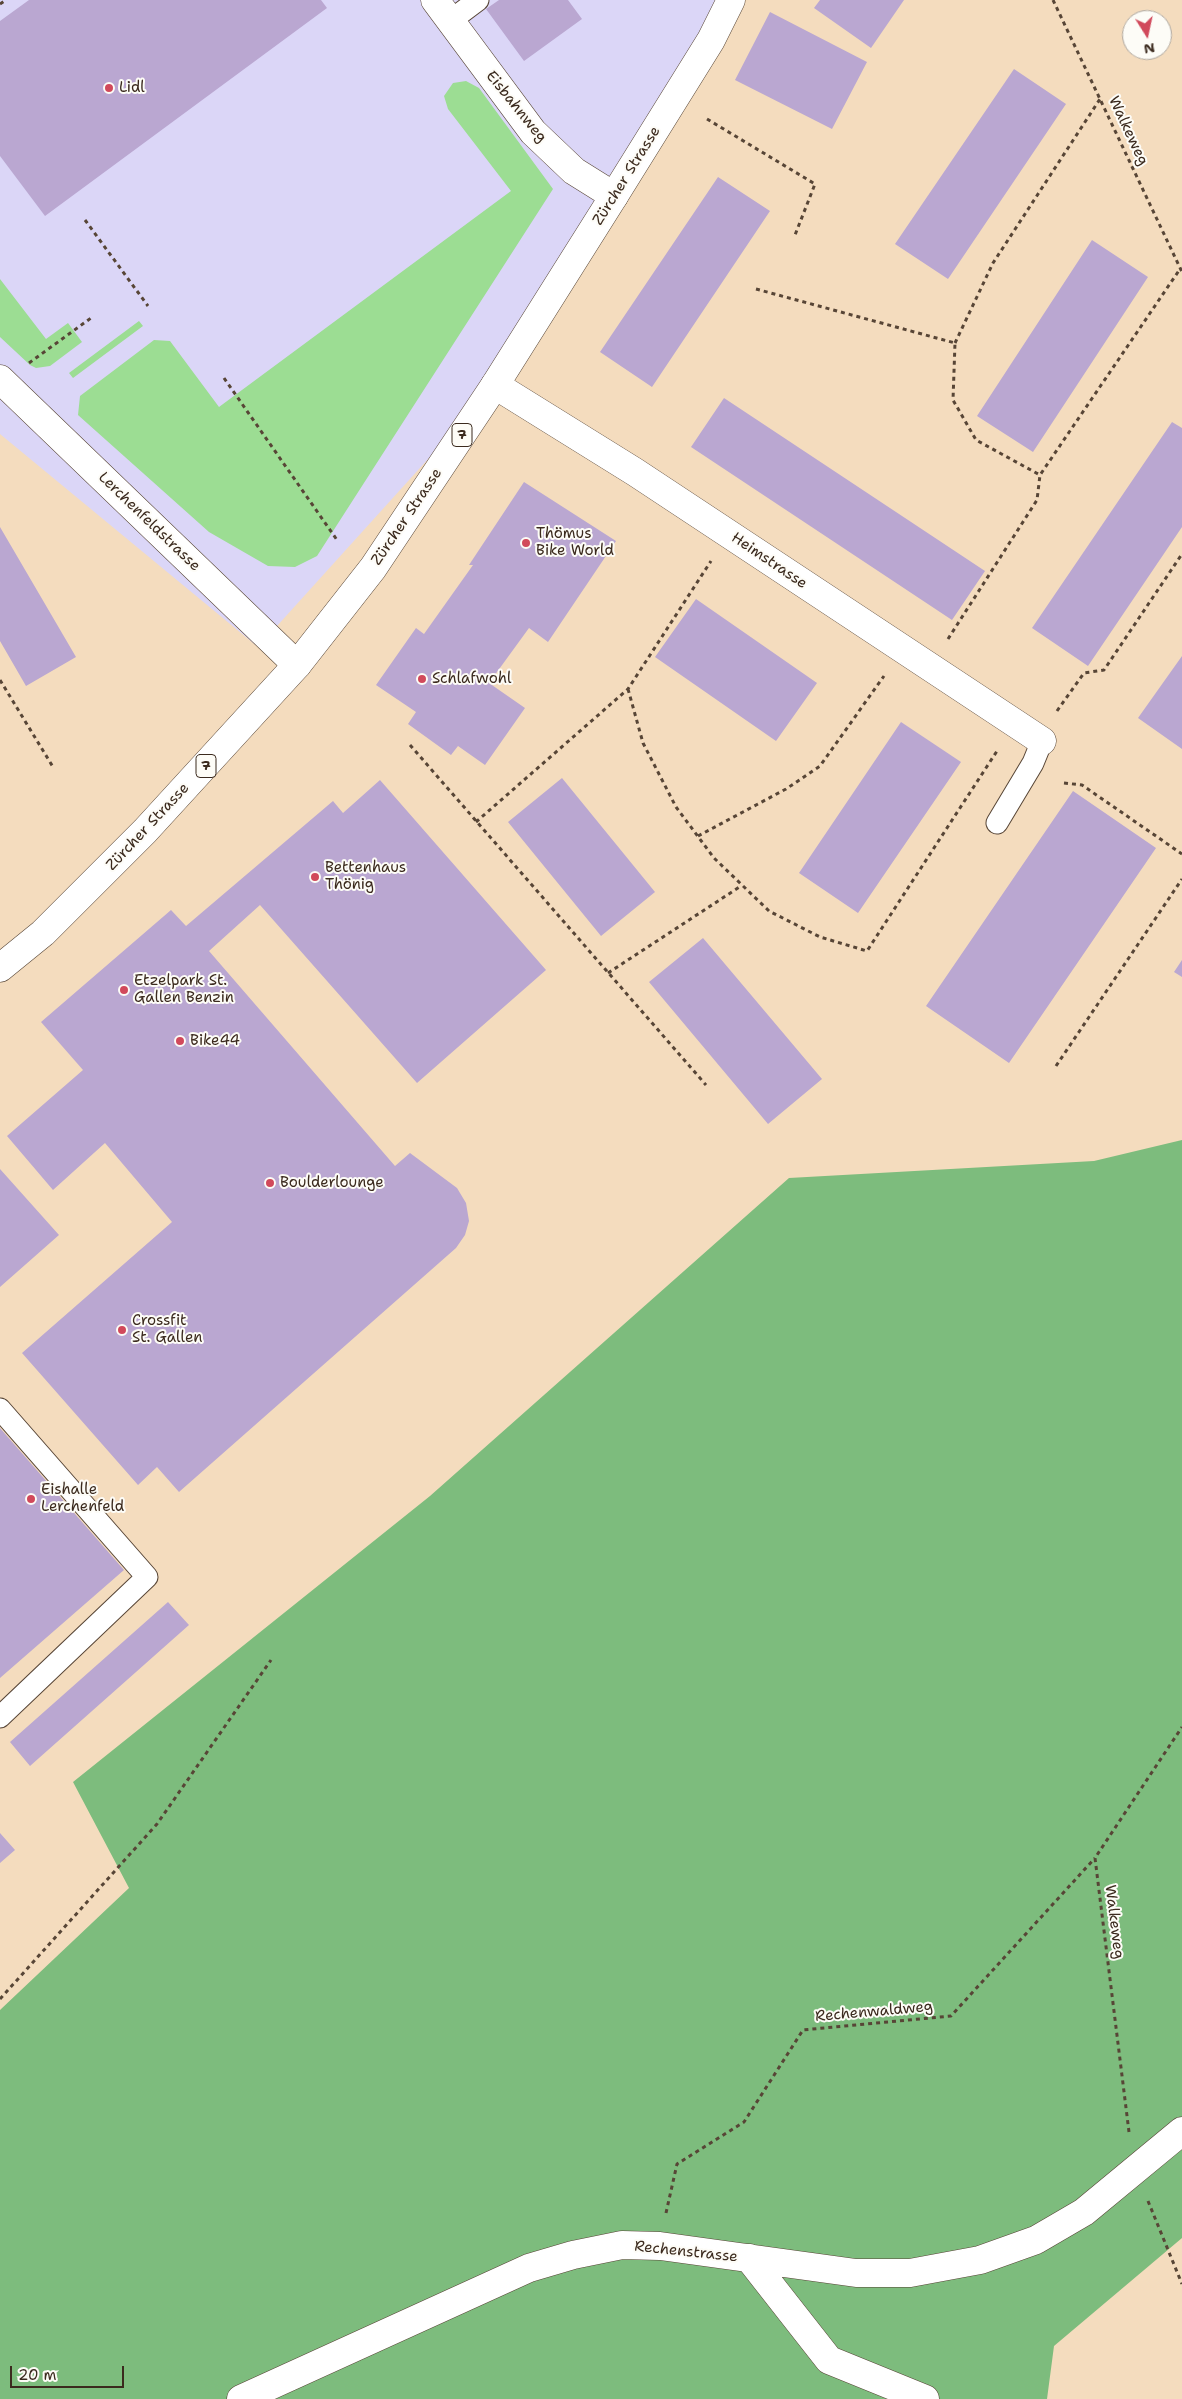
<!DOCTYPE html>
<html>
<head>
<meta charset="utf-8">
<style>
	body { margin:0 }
	#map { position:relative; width:1182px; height:2399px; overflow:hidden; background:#f4dcbe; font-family:"Shantell Sans",sans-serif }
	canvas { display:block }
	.north { position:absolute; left:1122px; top:10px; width:50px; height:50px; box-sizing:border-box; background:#fdfcf7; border:1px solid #afa8a0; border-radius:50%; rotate:170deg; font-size:14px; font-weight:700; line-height:20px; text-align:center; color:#3b2a1e }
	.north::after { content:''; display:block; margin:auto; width:18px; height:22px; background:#d1495b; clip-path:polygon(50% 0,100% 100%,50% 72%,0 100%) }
	.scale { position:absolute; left:10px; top:2366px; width:114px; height:22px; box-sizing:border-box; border:2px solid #3b2a1e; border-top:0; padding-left:6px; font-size:15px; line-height:18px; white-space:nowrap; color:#3b2a1e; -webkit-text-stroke:4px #fdfcf7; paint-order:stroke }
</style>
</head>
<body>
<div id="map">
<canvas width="1182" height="2399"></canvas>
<div class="north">N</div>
<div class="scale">20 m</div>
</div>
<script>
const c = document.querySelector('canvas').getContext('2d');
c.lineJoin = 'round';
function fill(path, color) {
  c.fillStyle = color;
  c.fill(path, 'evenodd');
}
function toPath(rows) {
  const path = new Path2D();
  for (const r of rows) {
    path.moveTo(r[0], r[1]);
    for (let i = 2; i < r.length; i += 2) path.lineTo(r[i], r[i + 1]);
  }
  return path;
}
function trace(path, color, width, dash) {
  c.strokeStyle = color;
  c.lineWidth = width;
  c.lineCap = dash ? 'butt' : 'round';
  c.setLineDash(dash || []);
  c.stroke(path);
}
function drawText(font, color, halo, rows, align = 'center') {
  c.font = font + ' "Shantell Sans",sans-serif';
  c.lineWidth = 4;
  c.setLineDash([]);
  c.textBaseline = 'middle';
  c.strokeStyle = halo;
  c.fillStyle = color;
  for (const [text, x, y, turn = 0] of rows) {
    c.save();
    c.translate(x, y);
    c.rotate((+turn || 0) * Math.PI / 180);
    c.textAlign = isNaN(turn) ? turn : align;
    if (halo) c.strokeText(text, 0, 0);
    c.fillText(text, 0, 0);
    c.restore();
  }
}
fill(toPath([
	[0,0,728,0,495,385,258,647,0,434]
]), '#dbd6f7');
fill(toPath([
	[466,81,479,88,553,189,317,556,295,567,268,566,209,532,78,415,80,396,154,340,170,341,219,407,511,191,448,109,444,96,453,83],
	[0,279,46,339,68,323,82,342,50,366,36,368,30,365,0,337],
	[139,321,143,326,73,378,69,373]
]), '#9cdd93');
fill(toPath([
	[1182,1140,1182,2238,1054,2346,1047,2399,0,2399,0,2010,129,1888,73,1782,430,1496,789,1178,1094,1161]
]), '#7dbc7d');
fill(toPath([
	[29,0,321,0,327,8,45,216,0,156,0,21],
	[499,0,568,0,582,19,524,61,486,9],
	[820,0,904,0,871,48,814,8],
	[770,12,867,62,832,129,735,80],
	[1014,69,1066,104,948,279,895,244],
	[718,177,770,211,652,387,600,352],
	[1092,240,1148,277,1033,452,977,416],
	[724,398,985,571,952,620,691,447],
	[1172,422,1182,428,1182,527,1088,666,1032,628],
	[524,482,616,541,548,642,529,628,489,683,525,708,485,765,458,746,451,755,408,724,416,712,376,685,416,628,424,634,473,565,469,565],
	[0,527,76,657,26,686,0,641],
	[696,599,817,683,776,741,655,657],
	[1182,656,1182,749,1138,718],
	[901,722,961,762,858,913,799,873],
	[562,778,655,892,601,936,508,822],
	[380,780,546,970,417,1083,260,905,209,951,395,1166,410,1153,457,1188,466,1203,469,1221,465,1235,456,1248,179,1492,157,1467,138,1485,22,1353,172,1222,105,1143,53,1190,7,1136,83,1070,41,1022,171,910,186,926,333,801,343,813],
	[1073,791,1156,848,1009,1063,926,1006],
	[703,938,822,1079,768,1124,649,982],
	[1182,960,1182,977,1174,972],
	[0,1169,59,1235,0,1287],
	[0,1428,124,1570,0,1678],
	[168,1602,189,1625,30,1766,10,1742],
	[0,1833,15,1850,0,1863]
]), '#baa7d1');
const lane = toPath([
	[450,21,478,0],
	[997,823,1033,763,1042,741],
	[0,1409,147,1577,0,1717]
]);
const street = toPath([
	[435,0,533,132,574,171,614,196],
	[0,379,297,665],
	[495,385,635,472,1042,741],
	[749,2258,829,2360,925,2399],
	[241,2399,529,2268,573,2255,622,2245,660,2246,856,2273,910,2273,980,2260,1036,2240,1084,2212,1182,2131]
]);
const primary = toPath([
	[0,968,43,933,145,831,297,665,373,568,495,385,614,196,711,40,731,0]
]);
trace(lane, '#574536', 23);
trace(street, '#574536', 29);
trace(primary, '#574536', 29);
trace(toPath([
	[1053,0,1182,272],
	[0,4,6,0],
	[707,119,815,184,795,235],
	[85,220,148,306],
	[756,289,955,343,953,400,976,440,1040,475],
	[955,343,993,263,1100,99],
	[29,363,91,318],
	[224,378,337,540],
	[948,639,1037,500,1040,475,1180,269],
	[0,680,53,767],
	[628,689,643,743,676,807,714,858,769,911,820,937,867,951,997,751],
	[1057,711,1084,673,1104,670,1182,554],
	[410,745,706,1085],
	[1064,783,1082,785,1182,854],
	[476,822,628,689,711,561],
	[698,836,786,789,820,766,884,676],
	[608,973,741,886],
	[1056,1066,1182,879],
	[0,1999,157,1824,271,1660],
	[1129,2132,1095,1858,1182,1727],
	[1148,2201,1182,2284],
	[666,2213,677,2164,744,2122,803,2030,951,2016,1095,1858]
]), '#574536', 3, [4, 4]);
trace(lane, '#fff', 21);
trace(street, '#fff', 28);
trace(primary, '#fff', 28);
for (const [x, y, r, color] of [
	[109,88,5,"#d1495b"],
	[526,543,5,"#d1495b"],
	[422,679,5,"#d1495b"],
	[315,877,5,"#d1495b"],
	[124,990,5,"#d1495b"],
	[180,1041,5,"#d1495b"],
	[270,1183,5,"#d1495b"],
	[122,1330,5,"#d1495b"],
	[31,1499,5,"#d1495b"]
]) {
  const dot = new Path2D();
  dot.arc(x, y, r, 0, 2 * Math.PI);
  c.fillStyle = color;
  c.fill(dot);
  trace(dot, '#fdfcf7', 2);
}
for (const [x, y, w] of [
	[462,435,20],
	[206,766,20]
]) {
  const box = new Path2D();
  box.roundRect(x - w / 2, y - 11.5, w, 23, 4);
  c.fillStyle = '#fdfcf7';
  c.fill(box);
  trace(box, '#3b2a1e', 1);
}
drawText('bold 14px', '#3b2a1e', null, [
	["7",462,435],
	["7",206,766]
]);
drawText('15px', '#3b2a1e', '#fdfcf7', [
	["Lidl",119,88],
	["Thömus",536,534],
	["Bike World",536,551],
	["Schlafwohl",432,679],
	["Bettenhaus",325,868],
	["Thönig",325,885],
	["Etzelpark St.",134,981],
	["Gallen Benzin",134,998],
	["Bike44",190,1041],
	["Boulderlounge",280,1183],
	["Crossfit",132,1321],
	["St. Gallen",132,1338],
	["Eishalle",41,1490],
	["Lerchenfeld",41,1507]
], 'left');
drawText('15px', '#3b2a1e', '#fdfcf7', [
	["Eisbahnweg",516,107,51],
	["Walkeweg",1128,131,65],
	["Zürcher Strasse",627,176,-58],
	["Zürcher Strasse",407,517,-56],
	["Lerchenfeldstrasse",149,522,44],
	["Heimstrasse",769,561,34],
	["Zürcher Strasse",148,827,-47],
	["Walkeweg",1114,1922,83],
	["Rechenwaldweg",874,2012,-5],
	["Rechenstrasse",686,2252,6]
]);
</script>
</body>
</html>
